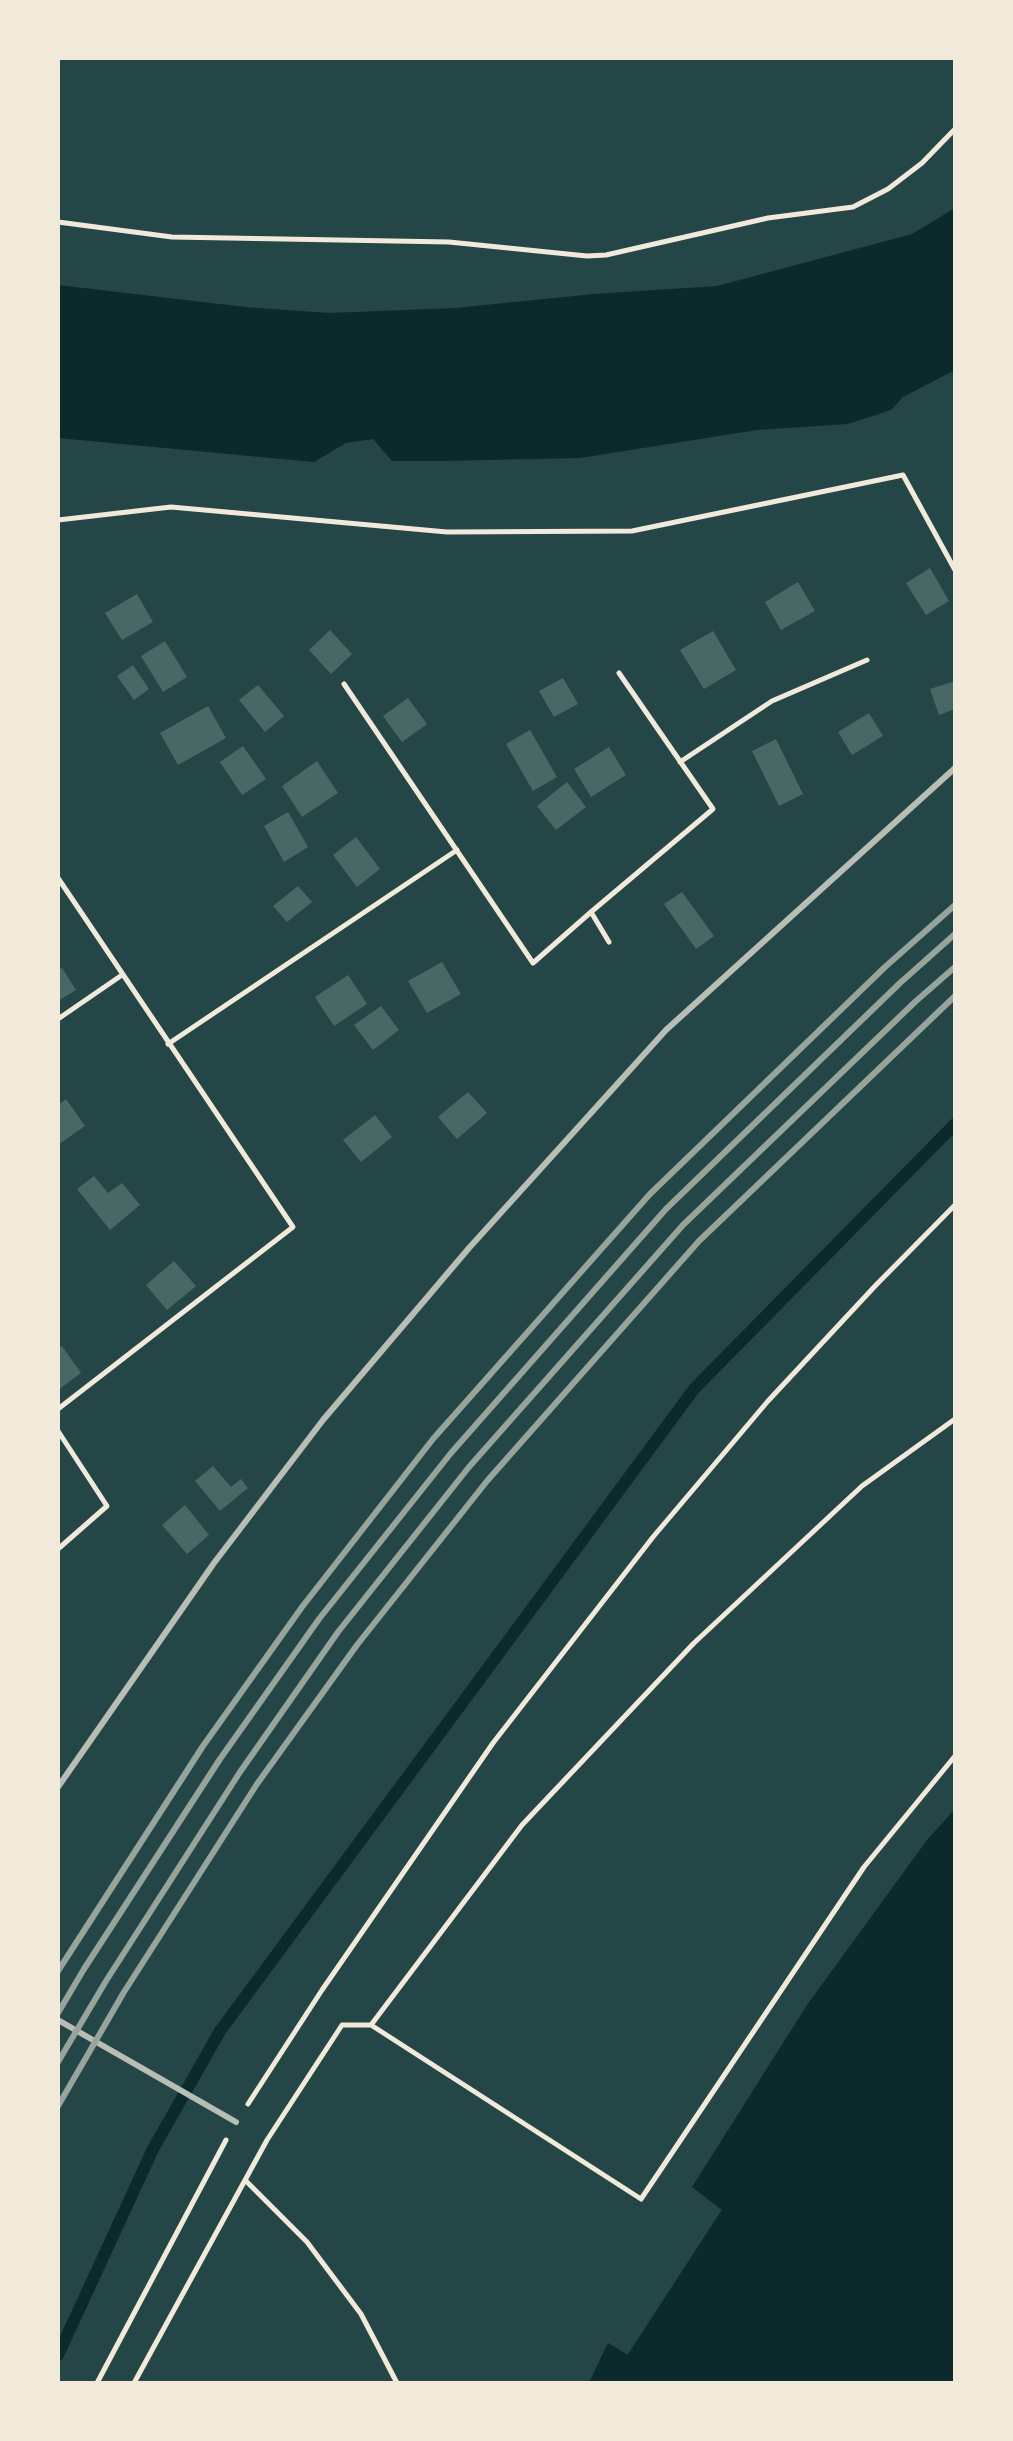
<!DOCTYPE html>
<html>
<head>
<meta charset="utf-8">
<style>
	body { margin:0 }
	#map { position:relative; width:1013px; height:2441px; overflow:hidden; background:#0f3d3e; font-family:"Titillium Web",sans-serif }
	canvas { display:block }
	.frame { position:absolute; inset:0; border:60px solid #f1e9da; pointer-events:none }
</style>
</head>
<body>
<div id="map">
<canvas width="1013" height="2441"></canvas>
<div class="frame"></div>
</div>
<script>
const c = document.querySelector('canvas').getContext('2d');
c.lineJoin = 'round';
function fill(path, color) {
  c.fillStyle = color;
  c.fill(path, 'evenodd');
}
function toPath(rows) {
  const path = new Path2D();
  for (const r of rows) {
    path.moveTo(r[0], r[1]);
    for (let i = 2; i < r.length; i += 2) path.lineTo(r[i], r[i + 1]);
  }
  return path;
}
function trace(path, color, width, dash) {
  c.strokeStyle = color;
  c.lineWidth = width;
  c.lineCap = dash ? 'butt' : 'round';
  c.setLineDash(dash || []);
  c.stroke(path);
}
fill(toPath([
	[58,58,955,58,955,1810,692,2187,722,2209,627,2355,608,2343,589,2383,58,2383]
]), '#244646');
fill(toPath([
	[955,208,955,370,903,397,891,410,848,424,757,430,580,458,443,461,392,461,373,439,346,443,314,462,58,438,58,285,245,307,329,313,455,308,594,294,717,286,912,234],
	[955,1809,955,2383,589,2383,608,2343,628,2355,722,2210,692,2187,807,2005,927,1840]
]), '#0a2a2b');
trace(toPath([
	[58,2355,153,2149,220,2031,694,1389,955,1124]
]), '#0a2a2b', 12);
fill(toPath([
	[930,568,949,601,926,615,906,583],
	[798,582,815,611,781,630,765,602],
	[137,594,153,622,122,640,105,613],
	[330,630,352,654,331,674,309,650],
	[713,631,736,670,704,689,680,650],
	[165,641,187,677,163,692,141,656],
	[133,665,149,689,134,700,117,676],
	[563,678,578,704,554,717,539,691],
	[955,681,955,709,939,715,930,689],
	[258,685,284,716,265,732,239,700],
	[408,698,427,724,402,742,383,716],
	[208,706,226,738,178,765,160,733],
	[869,713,883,736,852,755,838,732],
	[530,730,557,777,533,791,506,744],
	[776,739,803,794,779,806,752,751],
	[243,746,266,779,242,795,220,762],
	[609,747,626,775,591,797,574,769],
	[317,761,338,793,302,817,282,786],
	[567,782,586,807,556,830,537,806],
	[288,812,308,847,284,862,264,826],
	[356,837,380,869,357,887,333,855],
	[298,886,312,902,287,922,273,906],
	[682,892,714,936,696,949,664,904],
	[442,962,461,994,427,1013,408,981],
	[62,968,76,990,58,1001,58,970],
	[348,975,367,1004,334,1026,315,997],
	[381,1006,399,1030,373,1050,354,1025],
	[468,1092,487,1113,457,1139,438,1117],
	[66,1099,85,1126,58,1145,58,1105],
	[375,1115,392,1137,361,1162,343,1140],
	[94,1176,108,1193,122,1183,140,1205,110,1230,77,1189],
	[174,1261,196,1286,167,1310,146,1285],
	[62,1346,81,1373,58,1390,58,1349],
	[213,1466,231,1487,241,1479,248,1488,220,1511,195,1481],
	[185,1505,209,1535,187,1554,162,1525]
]), '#486865');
trace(toPath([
	[58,222,172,237,449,242,587,256,606,255,768,218,853,207,888,189,922,163,955,129],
	[58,520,171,507,447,532,632,531,903,475,955,570],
	[344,684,533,963,591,912],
	[680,762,772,701,867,660],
	[58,878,293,1227,58,1409],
	[609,942,591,912,713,809,619,673],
	[58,1019,122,975],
	[168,1044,457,850],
	[58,1431,107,1506,58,1549],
	[371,2025,522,1825,694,1643,862,1486,955,1419],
	[248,2104,322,1990,493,1743,653,1537,768,1401,876,1285,955,1205],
	[245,2180,307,2242,361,2314,397,2383],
	[97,2383,226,2140],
	[134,2383,267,2140,342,2025,371,2025,641,2199,864,1867,955,1756]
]), '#f1e9da', 5);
trace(toPath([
	[58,1787,214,1563,323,1420,469,1248,666,1030,955,768],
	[58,2020,236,2122]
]), '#b8beb3', 6);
trace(toPath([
	[58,1971,203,1746,302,1607,433,1439,650,1194,885,967,955,905],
	[58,2013,84,1969,220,1759,319,1619,451,1453,666,1209,900,983,955,934],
	[58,2062,106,1981,240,1772,338,1632,469,1467,683,1225,916,1001,955,967],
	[58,2106,124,1992,257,1784,357,1645,487,1481,699,1241,955,996]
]), '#97a49c', 6);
</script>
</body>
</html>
